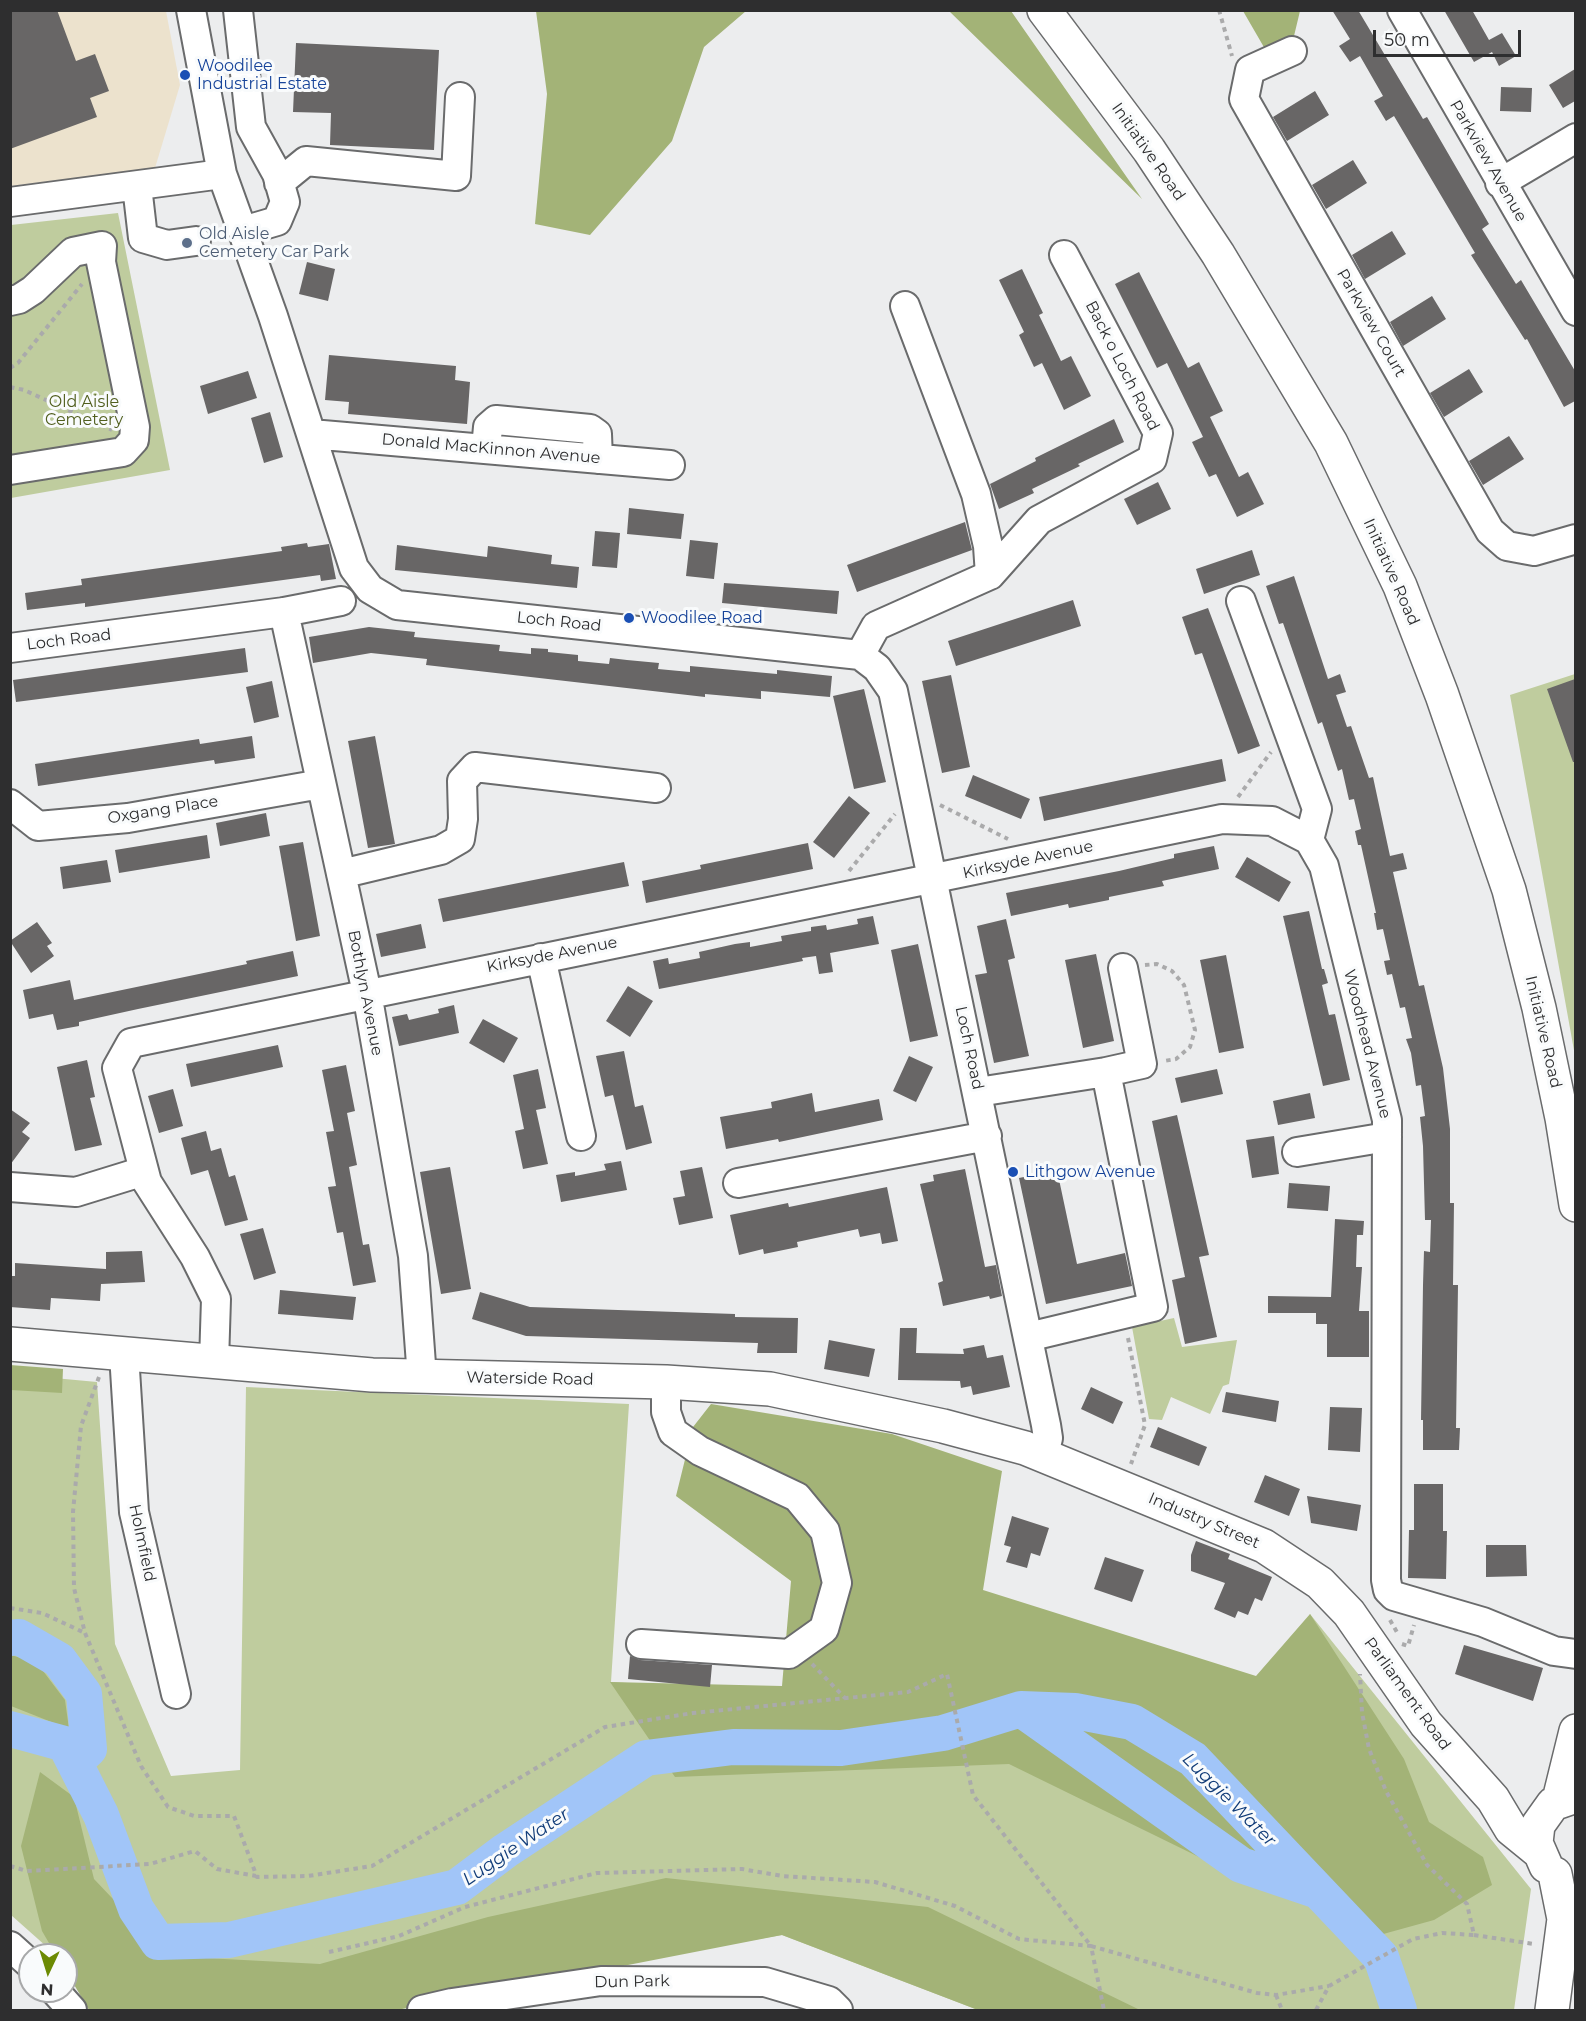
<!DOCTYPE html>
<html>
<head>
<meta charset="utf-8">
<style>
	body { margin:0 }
	#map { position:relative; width:1586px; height:2021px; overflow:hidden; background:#ecedee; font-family:Montserrat,sans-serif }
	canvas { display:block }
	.frame { position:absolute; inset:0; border:12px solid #2e2e2f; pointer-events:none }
	.north { position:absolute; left:18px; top:1943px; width:60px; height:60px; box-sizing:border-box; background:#f9fbfc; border:2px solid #a8a9aa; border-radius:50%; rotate:184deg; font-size:16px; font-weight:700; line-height:24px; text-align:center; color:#2e2e2f }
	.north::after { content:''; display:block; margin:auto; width:21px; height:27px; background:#6c8a03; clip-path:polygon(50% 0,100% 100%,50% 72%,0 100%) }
	.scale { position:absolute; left:1373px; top:30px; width:148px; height:27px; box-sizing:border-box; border:3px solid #2e2e2f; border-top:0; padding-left:8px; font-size:18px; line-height:21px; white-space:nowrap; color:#2e2e2f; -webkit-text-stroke:4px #f9fbfc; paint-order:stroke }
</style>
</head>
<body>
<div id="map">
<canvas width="1586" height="2021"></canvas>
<div class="frame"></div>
<div class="north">N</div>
<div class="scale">50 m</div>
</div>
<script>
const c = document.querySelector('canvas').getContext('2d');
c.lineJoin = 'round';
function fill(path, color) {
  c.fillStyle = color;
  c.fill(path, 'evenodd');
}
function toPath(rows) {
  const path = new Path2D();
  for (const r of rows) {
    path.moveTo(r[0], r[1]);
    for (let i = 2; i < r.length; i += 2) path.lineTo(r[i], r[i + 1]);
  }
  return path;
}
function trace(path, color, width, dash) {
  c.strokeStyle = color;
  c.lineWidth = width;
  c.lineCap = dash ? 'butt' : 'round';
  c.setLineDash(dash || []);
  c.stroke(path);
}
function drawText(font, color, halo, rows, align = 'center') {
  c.font = font + ' Montserrat,sans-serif';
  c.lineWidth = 6;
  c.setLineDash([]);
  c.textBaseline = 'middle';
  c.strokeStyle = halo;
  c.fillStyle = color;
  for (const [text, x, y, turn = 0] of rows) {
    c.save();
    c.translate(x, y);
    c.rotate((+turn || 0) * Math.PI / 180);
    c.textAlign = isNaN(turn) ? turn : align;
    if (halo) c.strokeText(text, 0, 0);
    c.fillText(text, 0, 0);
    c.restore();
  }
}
fill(toPath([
	[10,11,166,11,180,85,155,168,11,186]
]), '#ece2cd');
fill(toPath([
	[118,213,170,470,11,498,11,225],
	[1575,674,1575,1056,1510,695],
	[1174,1318,1182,1347,1237,1340,1229,1384,1223,1386,1210,1414,1171,1397,1162,1420,1149,1419,1132,1327],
	[11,1374,97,1382,115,1644,171,1776,240,1770,246,1387,629,1404,611,1682,1046,1709,1266,1800,1310,1614,1531,1889,1514,2010,978,2010,782,1935,347,2010,56,1955,11,1915]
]), '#bfcc9e');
fill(toPath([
	[536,11,746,11,704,47,672,141,590,235,535,224,547,94],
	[949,11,1011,11,1142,199],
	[1243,11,1300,11,1294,36,1265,49],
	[10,1365,63,1369,62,1393,11,1390],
	[711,1404,892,1434,1002,1471,983,1590,1256,1676,1310,1614,1404,1759,1429,1822,1483,1857,1492,1885,1434,1920,1376,1936,1199,1857,1009,1764,675,1777,610,1682,782,1686,791,1581,676,1496,693,1427],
	[11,1655,37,1663,65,1700,69,1729,11,1706],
	[40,1772,74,1797,94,1879,167,1956,320,1964,488,1917,666,1878,928,1907,1140,2010,978,2010,782,1935,397,2010,89,2010,66,1971,66,1955,56,1955,42,1931,21,1846]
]), '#a3b377');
trace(toPath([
	[10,1638,19,1637,59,1660,84,1694,89,1749,75,1762],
	[1021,1709,1241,1865,1315,1890],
	[10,1729,65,1744,101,1815,136,1909,158,1942,229,1940,457,1887,505,1851,646,1758,733,1747,841,1748,943,1733,1021,1709,1075,1711,1132,1722,1193,1759,1381,1957,1399,2010]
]), '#a1c5f8', 36);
fill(toPath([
	[10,10,57,10,76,61,95,54,109,91,90,98,97,117,10,149],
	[1332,10,1358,10,1423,119,1427,117,1489,224,1482,229,1516,284,1521,280,1575,371,1575,401,1564,407,1527,339,1525,340,1471,255,1475,253,1394,116,1386,121,1374,101,1383,96,1360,56,1350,62,1339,46,1350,39],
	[1444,10,1472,10,1489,40,1502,33,1516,56,1499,66,1492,52,1474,62],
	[296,43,439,50,434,150,330,145,331,113,293,112],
	[1575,69,1575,101,1563,108,1549,85],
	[1501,87,1532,88,1531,112,1500,111],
	[1315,91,1329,115,1287,141,1273,117],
	[1353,160,1367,183,1326,209,1312,185],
	[1392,231,1406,254,1365,279,1352,255],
	[307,262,335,269,328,301,299,294],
	[1022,269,1043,313,1039,315,1061,361,1071,356,1091,396,1064,410,1042,363,1034,367,1019,335,1024,332,999,280],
	[1139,272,1188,368,1199,362,1223,411,1210,417,1239,477,1248,472,1264,504,1237,517,1216,474,1209,477,1192,442,1203,437,1167,363,1157,368,1115,284],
	[1432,296,1446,319,1403,346,1390,322],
	[329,355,456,366,455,380,470,382,467,424,348,414,349,402,325,400],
	[1469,369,1483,392,1444,417,1430,393],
	[248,371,257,398,208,414,200,386],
	[270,412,283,457,264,463,251,418],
	[1114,419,1124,442,1078,464,1080,466,1032,489,1034,493,999,509,990,484,1036,461,1035,458],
	[1509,436,1524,459,1483,485,1469,461],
	[1158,482,1171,509,1137,525,1124,499],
	[629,508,684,514,681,539,627,534],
	[965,522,972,550,857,592,847,565],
	[595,531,620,533,617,568,592,566],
	[690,540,718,543,714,579,686,576],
	[307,543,308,547,329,544,336,579,321,581,320,575,85,607,85,603,27,610,25,593,82,585,81,579,282,551,281,547],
	[397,545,487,557,488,546,552,555,551,564,579,567,577,588,395,570],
	[1252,550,1260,575,1204,594,1196,569],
	[1294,576,1328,679,1340,674,1346,692,1336,695,1347,727,1351,726,1369,778,1373,777,1390,856,1403,853,1407,869,1393,872,1419,986,1424,985,1443,1068,1450,1129,1450,1203,1454,1203,1453,1285,1458,1285,1456,1428,1460,1428,1459,1450,1423,1450,1423,1420,1421,1420,1423,1285,1424,1251,1430,1252,1431,1220,1425,1220,1423,1146,1420,1117,1425,1116,1421,1085,1416,1086,1411,1053,1406,1039,1412,1038,1405,1007,1400,1008,1392,974,1387,975,1384,961,1390,960,1383,929,1377,930,1374,913,1376,913,1361,845,1358,845,1355,831,1361,829,1354,799,1349,800,1342,769,1338,771,1322,722,1318,724,1283,623,1279,624,1266,586],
	[724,583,839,591,837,614,722,603],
	[1073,600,1081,626,956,666,948,641],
	[1208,608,1260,746,1238,754,1202,653,1195,655,1182,617],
	[369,627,415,632,414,637,500,645,499,651,531,654,531,648,548,649,548,652,578,655,578,661,609,664,610,658,627,660,659,663,658,669,690,672,690,666,777,674,777,670,832,676,830,697,761,691,761,699,705,694,705,697,426,665,427,659,371,653,313,663,309,637],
	[245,648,248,672,16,702,13,680],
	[951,675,970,767,942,773,922,681],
	[1575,679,1575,762,1573,762,1547,689],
	[272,681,279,717,254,723,246,687],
	[864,689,886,782,854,789,833,696],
	[252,736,255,758,215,764,214,760,38,786,35,764,199,739,200,744],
	[375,736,395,844,368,848,348,741],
	[1222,759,1226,781,1044,821,1039,797],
	[973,775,1030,799,1021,819,965,796],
	[849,796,870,813,834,858,813,842],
	[266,813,270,836,220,846,216,823],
	[207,835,210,858,119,873,115,850],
	[303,842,320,936,296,941,279,846],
	[808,843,813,869,646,903,642,881,701,869,700,865],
	[1214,846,1219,869,1162,881,1164,886,1109,897,1109,900,1069,908,1068,904,1011,916,1006,893,1119,871,1174,858,1174,854],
	[1247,857,1291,882,1279,902,1235,877],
	[107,860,111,882,63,889,60,867],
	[624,862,629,886,443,922,438,899],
	[1309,911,1322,969,1324,969,1328,983,1322,985,1329,1015,1335,1014,1350,1080,1323,1086,1283,916],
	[873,916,879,944,830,953,833,972,819,974,816,956,802,958,803,961,659,989,653,961,668,958,669,964,700,958,699,952,735,944,750,942,750,947,782,941,781,936,811,931,811,927,826,925,827,930,858,924,857,919],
	[1006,919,1015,958,1008,960,1029,1056,994,1063,975,975,987,973,977,926],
	[37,922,52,943,47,946,54,956,31,973,10,941],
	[421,924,426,948,381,957,376,934],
	[918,944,938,1036,910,1042,891,950],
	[293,951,298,976,138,1009,79,1022,79,1026,57,1030,53,1014,29,1019,23,990,70,980,74,1000,247,964,246,961],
	[1096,954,1114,1041,1083,1048,1065,960],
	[1226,955,1244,1048,1219,1053,1200,960],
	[628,986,653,1001,630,1037,606,1021],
	[454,1005,459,1033,399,1046,392,1017,407,1014,409,1020,439,1013,438,1009],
	[483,1019,518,1038,504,1063,469,1043],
	[278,1045,283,1067,191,1087,186,1064],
	[624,1051,635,1107,643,1105,652,1143,626,1150,613,1095,605,1097,596,1056],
	[909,1056,933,1067,916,1102,893,1091],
	[87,1060,95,1097,90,1098,102,1145,75,1151,57,1067],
	[346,1065,355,1111,347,1113,357,1165,349,1167,363,1245,369,1244,376,1282,353,1286,343,1232,337,1233,328,1187,336,1186,326,1132,334,1131,322,1070],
	[538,1069,546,1108,536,1110,548,1164,523,1169,515,1131,524,1129,513,1075],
	[1217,1069,1223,1094,1181,1103,1175,1078],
	[173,1089,183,1126,159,1133,148,1096],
	[812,1093,815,1112,879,1099,883,1120,779,1142,778,1139,726,1149,720,1117,772,1108,771,1102],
	[1310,1093,1315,1118,1278,1125,1273,1101],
	[10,1109,30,1123,22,1132,30,1138,10,1165],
	[1177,1115,1209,1255,1199,1257,1217,1337,1185,1344,1172,1280,1185,1277,1152,1121],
	[206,1131,211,1151,221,1148,229,1177,235,1175,248,1220,225,1226,208,1170,191,1175,181,1138],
	[1274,1136,1279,1174,1252,1178,1246,1140],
	[621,1161,627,1190,561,1202,556,1175,575,1172,575,1176,606,1170,604,1164],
	[450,1167,471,1289,441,1294,420,1172],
	[702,1167,713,1218,679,1225,673,1198,685,1196,680,1171],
	[965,1169,985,1267,996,1265,1002,1296,990,1299,989,1296,943,1306,938,1283,943,1281,920,1184,934,1181,933,1175],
	[1057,1170,1077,1264,1125,1253,1132,1286,1046,1304,1019,1178],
	[1289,1183,1330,1186,1328,1211,1287,1208],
	[887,1187,898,1241,882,1244,880,1233,860,1237,858,1229,797,1242,798,1247,764,1254,763,1249,739,1255,730,1215,788,1203,789,1207],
	[1335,1219,1364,1221,1363,1235,1357,1235,1356,1267,1362,1267,1359,1311,1369,1311,1369,1357,1327,1357,1327,1324,1316,1324,1316,1313,1268,1313,1268,1296,1331,1297],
	[263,1228,276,1273,254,1280,240,1234],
	[142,1251,145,1282,101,1284,100,1301,51,1298,50,1310,10,1307,10,1276,15,1276,15,1263,106,1269,106,1252],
	[280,1290,356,1297,353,1320,278,1314],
	[480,1292,530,1307,735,1314,735,1317,798,1318,797,1353,757,1353,758,1343,526,1336,472,1319],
	[900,1328,917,1328,916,1353,964,1354,963,1349,984,1345,987,1358,1003,1355,1010,1387,973,1395,971,1386,961,1388,960,1381,898,1380],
	[829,1340,875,1349,869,1377,824,1369],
	[1091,1387,1123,1402,1113,1424,1081,1409],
	[1226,1392,1279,1401,1276,1422,1222,1412],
	[1330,1407,1362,1408,1360,1452,1328,1450],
	[1158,1427,1207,1447,1199,1466,1150,1447],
	[1265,1475,1300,1489,1289,1516,1254,1502],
	[1414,1484,1443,1484,1443,1531,1447,1531,1446,1579,1408,1578,1409,1530,1414,1530],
	[1307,1496,1361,1505,1357,1531,1311,1523],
	[1012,1516,1049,1528,1040,1556,1031,1553,1027,1568,1006,1562,1011,1547,1004,1545],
	[1196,1541,1230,1554,1228,1559,1272,1577,1262,1601,1255,1598,1248,1615,1238,1611,1235,1618,1214,1609,1225,1583,1191,1571,1191,1555],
	[1486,1545,1526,1545,1527,1576,1486,1577],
	[1105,1557,1144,1570,1132,1602,1094,1589],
	[1464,1645,1543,1668,1533,1701,1455,1674],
	[630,1656,640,1660,712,1665,710,1687,628,1679]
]), '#686666');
const minor = toPath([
	[191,10,222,174,273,316,354,568,370,589,397,605,860,655,877,668,893,691,1046,1425,1048,1438,1044,1454],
	[238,10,251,127,277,174,285,202,277,221,243,231],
	[1402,10,1576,311],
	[1292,51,1250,70,1244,99,1490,531,1507,546,1534,551,1576,539],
	[279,183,306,161,456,176,460,97],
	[1500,183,1576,138],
	[137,186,143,238,167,245,196,241],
	[10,202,222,174],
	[10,301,19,299,33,290,73,252,102,246,101,262,135,427,134,440,123,452,10,470],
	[905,306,976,494,988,546,990,575],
	[311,434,670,465],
	[486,449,488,427,496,420,590,429,597,434,598,459],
	[1241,601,1317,809,1309,840,1324,866,1387,1120,1386,1580,1388,1590,1394,1596,1483,1622,1554,1651,1576,1654],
	[284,612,367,993,413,1256,422,1378],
	[10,648,284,612,341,601],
	[860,655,876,626,990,575,1039,520,1152,459,1158,433,1064,255],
	[10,804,38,826,128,818,321,784],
	[341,874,441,850,460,839,463,819,462,781,475,767,656,788],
	[541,958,581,1136],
	[978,1092,1106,1072],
	[1297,1152,1387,1137],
	[738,1183,987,1136],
	[10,1187,76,1192,144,1171],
	[1028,1337,1153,1307,1106,1072,1142,1064,1123,968],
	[124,1354,134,1512,176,1694],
	[214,1362,216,1299,195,1257,147,1182,117,1068,131,1043,1222,819,1272,821,1309,840],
	[641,1644,789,1654,824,1629,837,1583,825,1531,797,1497,700,1451,673,1432,666,1412,666,1382],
	[10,1946,30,1964],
	[55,1991,72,2010],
	[422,2010,452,2003,601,1981,765,1982,829,2001,838,2010]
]);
const major = toPath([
	[1044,10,1149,150,1218,254,1331,443,1400,586,1442,695,1509,890,1539,1008,1562,1118,1576,1205],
	[10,1344,372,1375,666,1382,770,1389,943,1426,1025,1448,1264,1546,1320,1583,1349,1613,1426,1724,1493,1799,1511,1829,1538,1851],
	[1559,1800,1576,1731],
	[1546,1866,1536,1843,1538,1825,1553,1804,1576,1796],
	[1552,2010,1564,1919,1555,1874]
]);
trace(minor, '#6a6b6c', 32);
trace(major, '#6a6b6c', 36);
trace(toPath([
	[1219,10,1232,56],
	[10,368,18,363,82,284],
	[10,387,24,390,112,430],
	[1238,797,1271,752],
	[940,805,1008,839],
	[849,871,895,814],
	[1145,965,1157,964,1172,971,1184,985,1195,1030,1190,1047,1176,1059,1164,1061],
	[1128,1338,1145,1425,1131,1464],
	[99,1377,81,1426,73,1512,74,1588,85,1633,141,1766,168,1807,194,1816,234,1816,257,1877,308,1876,372,1866,605,1727,693,1713,908,1692,947,1674,973,1795,1091,1946,1257,1993,1276,1995,1329,1986],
	[10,1608,42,1613,85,1633],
	[1390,1620,1398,1634],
	[1402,1644,1408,1646,1414,1625],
	[812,1664,845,1698],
	[10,1866,27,1871,150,1864,195,1851,217,1869,256,1876],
	[1474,1935,1534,1944],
	[329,1952,399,1936,465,1907,597,1873,742,1869,782,1876,875,1882,955,1906,1019,1939,1091,1946,1104,2010],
	[1276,1995,1282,2010],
	[1316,2010,1329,1986,1413,1939,1442,1933,1474,1935,1467,1904,1427,1865,1386,1791,1369,1749,1362,1712,1360,1674]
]), '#aaaaab', 4, [4.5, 4.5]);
trace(minor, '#fff', 28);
trace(major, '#fff', 33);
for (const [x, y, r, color] of [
	[185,75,6,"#1a4fb4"],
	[187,243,6,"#5c6f8a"],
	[629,618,6,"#1a4fb4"],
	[1013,1172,6,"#1a4fb4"]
]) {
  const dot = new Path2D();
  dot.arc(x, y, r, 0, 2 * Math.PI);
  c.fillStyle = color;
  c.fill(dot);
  trace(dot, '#f9fbfc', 2);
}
drawText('16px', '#164399', '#f9fbfc', [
	["Woodilee",197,66],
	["Industrial Estate",197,84],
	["Woodilee Road",641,618],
	["Lithgow Avenue",1025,1172]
], 'left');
drawText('16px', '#2e2e2f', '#f9fbfc', [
	["Initiative Road",1148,152,55],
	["Parkview Avenue",1488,161,60],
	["Parkview Court",1371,323,60],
	["Back o Loch Road",1122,366,63],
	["Donald MacKinnon Avenue",491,449,5],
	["Initiative Road",1391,572,66],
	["Loch Road",559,622,6],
	["Loch Road",69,640,-7],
	["Oxgang Place",163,810,-9],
	["Kirksyde Avenue",1028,860,-12],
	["Kirksyde Avenue",552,955,-11],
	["Bothlyn Avenue",365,993,79],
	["Initiative Road",1543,1032,77],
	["Woodhead Avenue",1367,1044,76],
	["Loch Road",969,1048,78],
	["Waterside Road",530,1379,1],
	["Industry Street",1204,1521,23],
	["Holmfield",142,1543,78],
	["Parliament Road",1407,1694,54],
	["Dun Park",632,1982,-1]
]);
drawText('16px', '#4e5e75', '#f9fbfc', [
	["Old Aisle",199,234],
	["Cemetery Car Park",199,252]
], 'left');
drawText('16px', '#515f1e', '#f9fbfc', [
	["Old Aisle",84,402],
	["Cemetery",84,420]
]);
drawText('italic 18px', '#123d79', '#f9fbfc', [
	["Luggie Water",1229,1800,45],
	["Luggie Water",516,1847,-34]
]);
</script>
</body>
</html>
